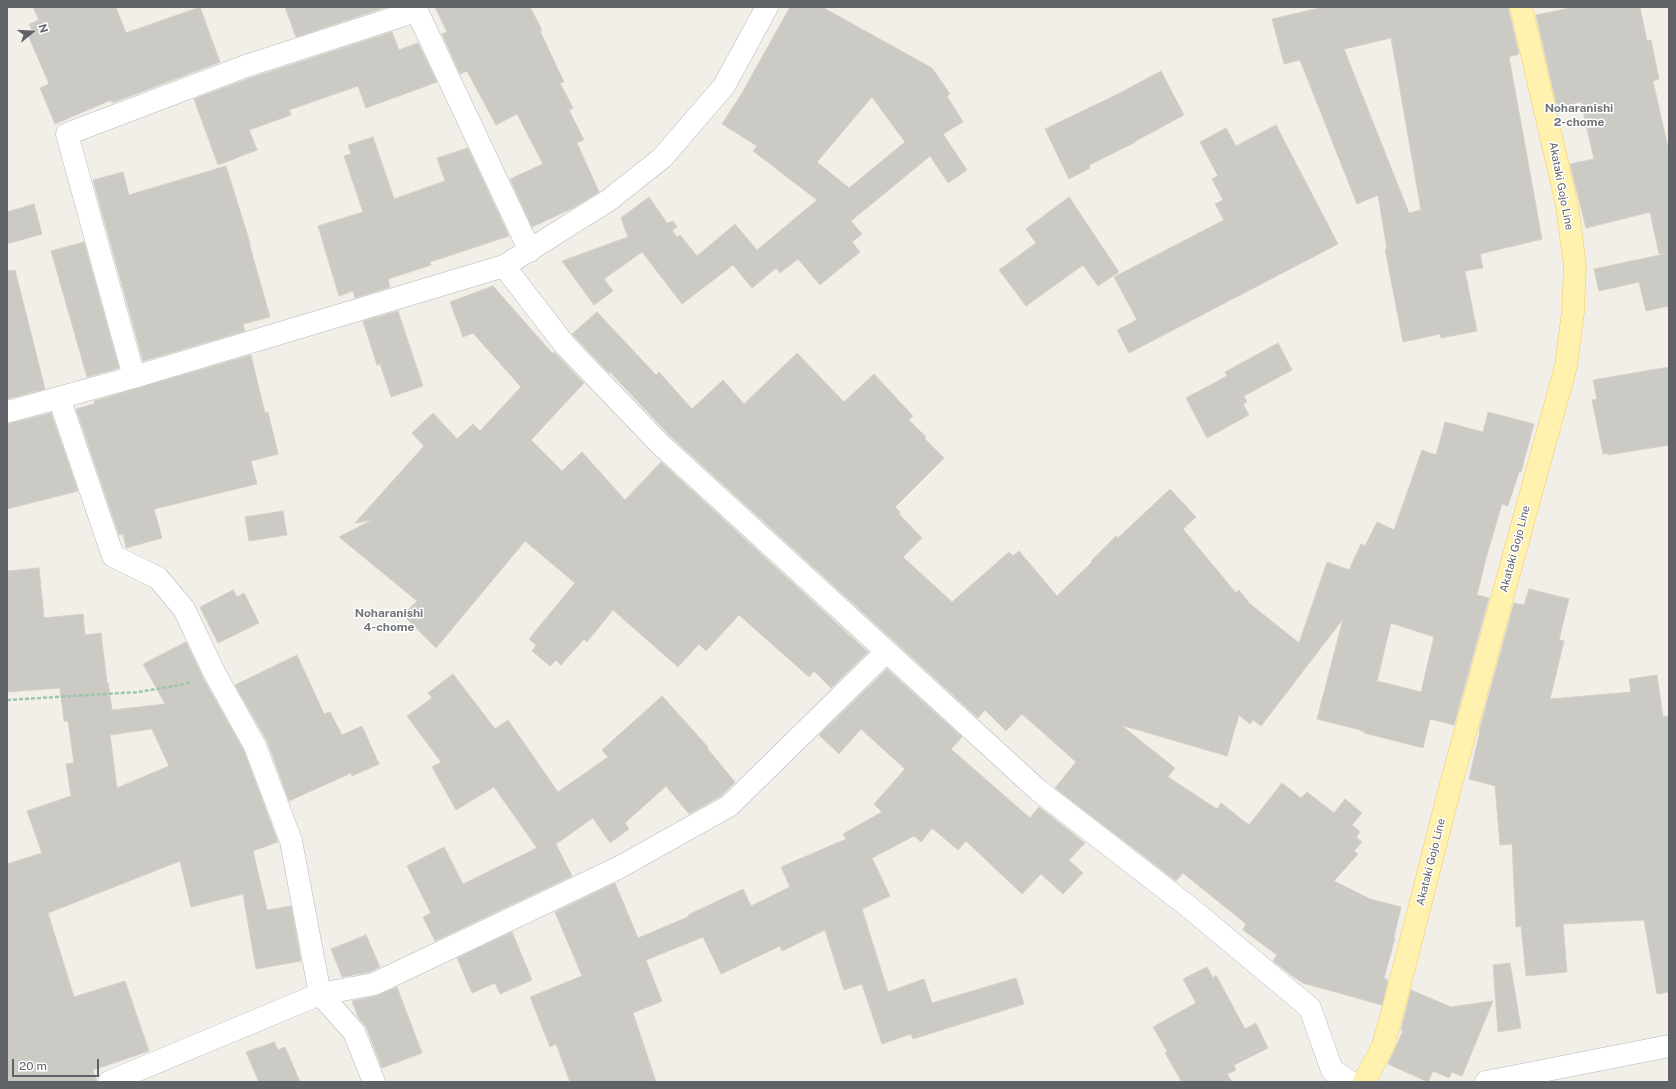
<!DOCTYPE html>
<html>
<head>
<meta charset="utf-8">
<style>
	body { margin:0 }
	#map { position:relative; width:1676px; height:1089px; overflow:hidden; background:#f1efe8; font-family:"Public Sans",sans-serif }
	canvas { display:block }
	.frame { position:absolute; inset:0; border:8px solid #5f6368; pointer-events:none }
	.north { position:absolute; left:12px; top:12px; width:40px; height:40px; -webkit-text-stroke:3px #fff; paint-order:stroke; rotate:72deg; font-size:11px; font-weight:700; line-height:16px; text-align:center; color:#5f6368 }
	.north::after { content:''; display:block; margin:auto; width:14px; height:18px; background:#5f6368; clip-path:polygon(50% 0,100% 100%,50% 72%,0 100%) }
	.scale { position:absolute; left:12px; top:1059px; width:87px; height:18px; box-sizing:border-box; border:2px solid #5f6368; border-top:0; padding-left:5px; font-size:12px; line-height:14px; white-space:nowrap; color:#5f6368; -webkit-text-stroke:3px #fff; paint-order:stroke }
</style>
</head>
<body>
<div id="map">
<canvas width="1676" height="1089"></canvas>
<div class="frame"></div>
<div class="north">N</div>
<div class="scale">20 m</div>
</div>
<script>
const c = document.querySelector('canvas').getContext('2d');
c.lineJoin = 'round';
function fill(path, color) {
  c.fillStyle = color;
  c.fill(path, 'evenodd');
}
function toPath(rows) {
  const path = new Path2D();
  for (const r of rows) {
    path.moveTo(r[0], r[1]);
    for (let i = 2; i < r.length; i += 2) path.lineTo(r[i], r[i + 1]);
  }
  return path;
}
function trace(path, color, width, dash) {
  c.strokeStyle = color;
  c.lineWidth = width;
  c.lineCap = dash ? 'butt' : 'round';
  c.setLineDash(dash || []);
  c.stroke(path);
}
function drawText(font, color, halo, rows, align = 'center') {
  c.font = font + ' "Public Sans",sans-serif';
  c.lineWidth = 3;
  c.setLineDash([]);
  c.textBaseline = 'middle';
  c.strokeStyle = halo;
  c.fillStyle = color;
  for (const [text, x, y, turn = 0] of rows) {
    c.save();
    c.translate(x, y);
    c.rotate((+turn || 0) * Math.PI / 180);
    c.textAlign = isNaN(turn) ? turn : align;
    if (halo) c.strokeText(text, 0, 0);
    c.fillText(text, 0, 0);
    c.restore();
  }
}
const building = toPath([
	[33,7,116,7,126,33,200,7,220,62,112,103,111,100,55,124,40,88,49,84,28,35,33,32,29,24,39,20,33,7],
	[285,7,383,7,384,8,296,37,285,7],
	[435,7,530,7,542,30,540,31,564,82,560,83,573,108,569,110,584,140,577,143,599,192,573,208,532,227,510,179,543,164,517,114,496,125,467,71,460,74,442,34,447,32,435,7],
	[790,7,822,7,932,68,950,94,947,96,963,122,943,134,967,170,948,183,930,156,851,221,862,234,852,242,860,252,820,285,798,259,780,273,776,268,752,288,733,265,682,304,642,252,604,279,613,291,594,305,562,261,628,237,621,218,649,197,667,223,673,221,677,227,672,230,677,237,680,235,697,256,735,224,757,250,817,200,753,151,757,146,722,124,742,93,790,7],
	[872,97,905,142,849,188,817,162,872,97],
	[1324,7,1508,7,1519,54,1509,57,1542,239,1480,254,1483,268,1465,271,1477,331,1441,338,1440,334,1403,342,1385,249,1387,249,1378,195,1357,204,1300,60,1284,64,1272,19,1324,7],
	[1391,38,1421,210,1409,213,1344,49,1391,38],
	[1575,7,1640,7,1647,41,1651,40,1659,79,1653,81,1669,152,1669,253,1659,254,1650,212,1586,228,1570,164,1594,159,1581,102,1557,107,1536,15,1575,7],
	[392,32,399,50,418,43,437,82,366,108,358,86,289,110,291,115,249,130,257,150,218,165,194,99,250,78,392,32],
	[1161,71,1184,115,1134,142,1134,143,1089,165,1090,168,1069,179,1045,129,1116,95,1161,71],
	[1276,125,1338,244,1129,353,1117,330,1137,320,1114,277,1224,220,1215,204,1223,200,1212,179,1218,176,1200,142,1226,128,1236,146,1276,125],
	[373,137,394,199,445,181,437,158,468,148,509,236,430,262,431,265,388,279,390,287,355,298,353,291,339,296,318,226,363,212,344,156,351,154,348,145,373,137],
	[226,166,250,243,249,243,270,317,243,324,245,331,143,361,93,180,123,172,129,195,226,166],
	[1069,197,1119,272,1098,286,1083,265,1026,306,999,270,1036,243,1026,229,1069,197],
	[34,204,42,234,7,244,7,212,34,204],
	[84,242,119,368,87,377,51,251,84,242],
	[1669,253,1669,306,1646,311,1639,282,1599,291,1594,269,1669,253],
	[15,270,45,389,7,399,7,271,15,270],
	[493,286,552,353,554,352,584,383,531,440,562,471,582,452,625,500,661,462,868,652,831,688,814,671,809,677,739,615,706,651,699,644,678,667,613,610,587,642,584,639,561,665,556,660,550,666,532,651,536,645,529,639,575,583,525,541,436,648,406,618,408,616,405,613,417,601,339,537,372,520,355,523,424,446,412,433,433,413,457,439,473,424,480,431,521,387,473,333,463,337,450,302,493,286],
	[398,311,423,386,391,397,380,364,377,365,363,321,398,311],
	[597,312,656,375,659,372,692,409,723,380,744,404,797,353,844,402,874,374,913,416,909,420,926,437,924,438,944,458,895,507,900,512,899,514,922,538,903,557,952,602,1009,552,1013,556,1019,551,1057,596,1092,562,1091,561,1116,536,1118,538,1170,489,1196,517,1183,529,1236,593,1239,590,1249,603,1299,643,1327,562,1349,570,1361,544,1365,546,1377,522,1394,530,1422,450,1436,455,1445,422,1483,432,1488,412,1534,424,1521,472,1519,472,1508,506,1502,504,1486,558,1477,595,1489,598,1454,725,1430,719,1423,748,1364,733,1364,731,1317,719,1343,619,1261,726,1253,720,1250,724,1239,715,1227,756,1121,725,1175,768,1168,777,1217,809,1221,803,1249,825,1282,783,1301,798,1307,792,1334,813,1345,799,1362,813,1352,825,1360,832,1356,837,1362,842,1354,851,1358,854,1334,881,1370,899,1401,907,1394,937,1395,938,1384,978,1388,980,1382,1005,1303,983,1291,975,1273,961,1277,955,1243,930,1246,924,1183,873,1176,881,1055,788,1076,762,1022,714,1006,731,985,710,978,718,669,435,610,372,609,373,572,334,597,312],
	[1391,623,1434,637,1421,692,1377,681,1391,623],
	[1278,343,1292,370,1244,396,1247,402,1243,404,1249,415,1207,438,1186,398,1227,376,1225,372,1278,343],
	[251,355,265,413,268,412,278,454,251,461,257,484,154,509,162,538,126,548,123,534,119,535,76,409,94,404,94,401,251,355],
	[1669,367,1669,445,1608,455,1608,453,1603,454,1592,400,1597,399,1593,380,1669,367],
	[51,413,78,491,7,509,7,424,51,413],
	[283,511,287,535,249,541,245,517,283,511],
	[39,568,44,618,83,614,85,635,101,633,107,683,108,682,112,710,165,704,143,664,186,642,203,678,244,751,278,842,253,851,267,910,291,906,301,961,256,969,243,894,191,907,180,861,48,913,74,997,125,981,149,1051,93,1070,97,1082,7,1082,7,864,42,853,27,811,71,796,66,764,74,763,68,721,64,721,60,688,7,692,7,571,39,568],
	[152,729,169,766,117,788,110,735,152,729],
	[1529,589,1569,599,1559,640,1564,641,1550,699,1631,692,1629,679,1657,675,1663,717,1669,716,1669,992,1657,994,1644,920,1563,924,1567,972,1526,976,1521,926,1516,927,1512,844,1500,845,1495,786,1469,779,1480,731,1479,731,1514,603,1524,605,1529,589],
	[233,590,237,597,244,593,259,623,218,643,200,607,233,590],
	[297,655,324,714,330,712,342,735,362,726,379,764,352,776,351,773,289,801,267,741,235,685,297,655],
	[887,669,962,737,951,749,1030,818,1039,807,1085,843,1069,860,1083,873,1063,894,1041,874,1022,894,966,841,958,850,932,828,921,842,914,836,872,858,890,896,862,909,888,992,924,979,932,1003,1016,978,1024,1004,913,1039,911,1034,882,1044,862,984,844,990,825,930,782,951,780,946,721,974,703,937,646,960,662,1001,633,1013,656,1082,570,1082,556,1044,550,1047,530,997,582,976,555,912,615,883,638,938,688,917,688,915,743,889,751,906,790,887,781,867,846,839,843,834,882,812,874,804,905,769,861,729,839,754,819,735,887,669],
	[453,674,495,729,508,720,558,792,608,757,602,750,662,696,708,747,707,748,735,782,721,796,689,814,666,786,625,823,629,829,610,843,593,818,556,844,572,876,435,941,423,917,431,913,407,866,444,847,463,884,537,848,494,787,456,810,432,767,441,762,407,716,432,698,428,693,453,674],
	[512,932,532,980,500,994,495,983,472,993,457,958,512,932],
	[366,935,380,967,370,972,342,977,331,949,366,935],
	[1510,963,1521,1028,1498,1032,1493,965,1510,963],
	[1207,967,1213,978,1216,975,1245,1029,1256,1023,1268,1048,1234,1065,1236,1070,1227,1074,1232,1082,1182,1082,1165,1053,1167,1051,1153,1027,1196,1003,1183,979,1207,967],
	[397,987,422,1053,382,1068,366,1027,358,1017,352,1001,376,996,397,987],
	[1411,990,1451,1007,1493,1001,1462,1076,1452,1072,1449,1078,1433,1071,1428,1082,1388,1064,1403,1031,1401,1030,1411,990],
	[274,1042,278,1050,285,1047,300,1082,259,1082,246,1052,274,1042]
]);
fill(building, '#cccac5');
trace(building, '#d6d1c6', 1);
const minor = toPath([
	[415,7,530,251],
	[504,266,564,344,660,444,1038,790,1189,907,1310,1008,1332,1070,1350,1082],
	[134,377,67,134,246,66,416,11],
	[59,398,113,556,158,578,184,609,214,672,255,746,291,841,320,994,354,1032,374,1082],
	[7,412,134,377,504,266,609,200,662,158,724,86,767,7],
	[109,1082,320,994,374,984,618,868,729,806,886,652],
	[1486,1082,1669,1046]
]);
const major = toPath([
	[1364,1082,1383,1046,1396,999,1451,784,1566,366,1573,312,1575,266,1567,205,1521,7]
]);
trace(minor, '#b5b8bc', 23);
trace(major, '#f2c960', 23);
trace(toPath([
	[7,700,139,692,185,684,191,682]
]), '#9cc7a9', 2.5, [4, 2]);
trace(minor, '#fff', 22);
trace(major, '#fff2af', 22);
drawText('11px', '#5f6368', '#fff', [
	["Akataki Gojo Line",1561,186,79],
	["Akataki Gojo Line",1515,549,-75],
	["Akataki Gojo Line",1431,862,-76]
]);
drawText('bold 12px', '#70757a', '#fff', [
	["Noharanishi",1579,108],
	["2-chome",1579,122],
	["Noharanishi",389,613],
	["4-chome",389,627]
]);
</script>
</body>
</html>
